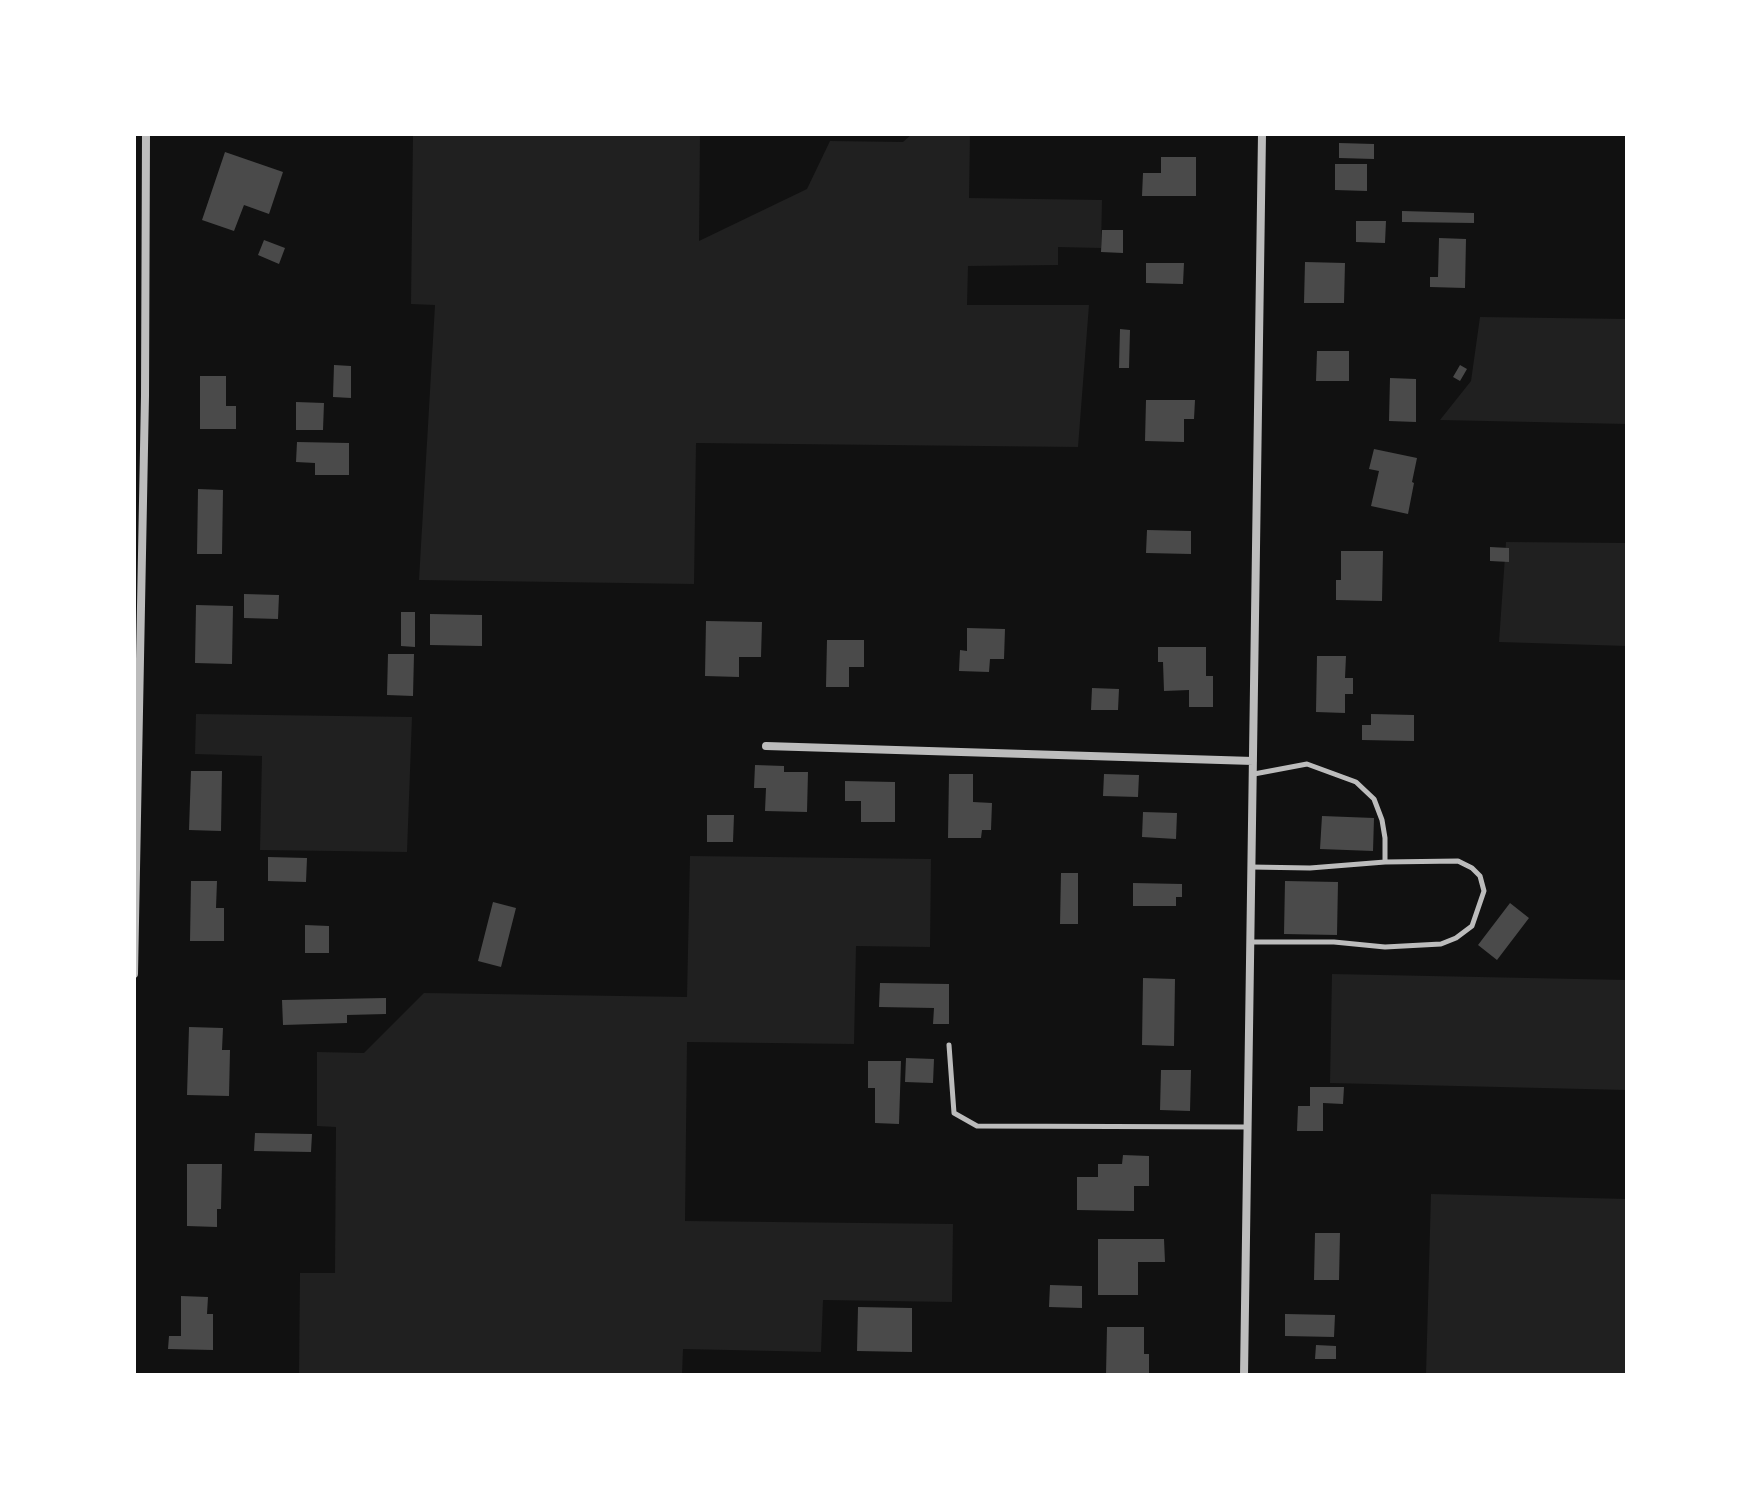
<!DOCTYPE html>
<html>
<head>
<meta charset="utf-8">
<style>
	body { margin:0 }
	#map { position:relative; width:1761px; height:1509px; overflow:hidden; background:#111; font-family:"Fira Sans",sans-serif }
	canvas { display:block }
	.frame { position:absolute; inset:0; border:136px solid #fff; pointer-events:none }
</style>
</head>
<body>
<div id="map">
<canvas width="1761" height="1509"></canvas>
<div class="frame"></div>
</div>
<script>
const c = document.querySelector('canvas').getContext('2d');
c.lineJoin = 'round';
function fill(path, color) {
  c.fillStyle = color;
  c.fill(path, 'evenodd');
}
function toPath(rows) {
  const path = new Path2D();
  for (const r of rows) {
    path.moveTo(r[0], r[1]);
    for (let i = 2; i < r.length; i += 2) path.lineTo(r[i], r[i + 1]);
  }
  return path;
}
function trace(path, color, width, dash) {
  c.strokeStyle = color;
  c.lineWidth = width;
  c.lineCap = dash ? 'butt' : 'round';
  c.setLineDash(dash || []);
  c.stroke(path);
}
fill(toPath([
	[413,134,700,134,699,241,807,189,830,141,903,142,912,134,970,134,969,198,1102,200,1101,248,1058,247,1058,265,968,266,967,305,1089,305,1078,447,696,443,694,584,419,580,435,305,411,304],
	[1480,317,1627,319,1627,424,1440,420,1471,381],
	[1506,542,1627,543,1627,646,1499,642],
	[196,714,412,717,407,852,260,850,262,756,195,754],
	[690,856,931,859,930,947,856,946,854,1044,687,1042,685,1221,953,1224,952,1302,823,1300,821,1352,683,1349,682,1375,299,1375,300,1273,335,1273,336,1127,317,1126,317,1052,364,1053,424,993,687,997],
	[1332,974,1627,980,1627,1090,1330,1083],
	[1431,1194,1627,1199,1627,1375,1426,1375]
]), '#202020');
fill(toPath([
	[1339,143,1374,144,1374,159,1339,158],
	[225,152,283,172,269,214,244,205,234,231,202,220],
	[1161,157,1196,157,1196,196,1142,196,1143,173,1161,173],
	[1335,164,1367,164,1367,191,1335,190],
	[1402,211,1474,213,1474,223,1402,222],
	[1356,221,1386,221,1385,243,1356,242],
	[1102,230,1123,230,1123,253,1101,252],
	[1439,238,1466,239,1465,288,1430,287,1430,277,1438,277],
	[264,240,285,248,279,264,258,255],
	[1305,262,1345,263,1344,303,1304,303],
	[1146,263,1184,263,1183,284,1146,283],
	[1120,329,1130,330,1129,368,1119,368],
	[1317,351,1349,351,1349,381,1316,381],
	[334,365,351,366,351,398,333,397],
	[1460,365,1467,369,1460,381,1453,377],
	[200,376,226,376,226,406,236,406,236,429,200,429],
	[1390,378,1416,379,1416,422,1389,421],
	[1146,400,1195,400,1194,419,1184,419,1184,442,1145,441],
	[296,402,324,403,323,430,296,430],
	[297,442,349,443,349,475,315,475,315,463,296,462],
	[1374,449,1417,458,1412,482,1414,483,1408,514,1371,506,1379,471,1369,469],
	[198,489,223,490,222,554,197,554],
	[1147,530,1191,531,1191,554,1146,553],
	[1490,547,1509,548,1509,562,1490,561],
	[1341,551,1383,551,1382,601,1336,600,1336,580,1341,580],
	[244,594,279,595,278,619,244,618],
	[196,605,233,606,232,664,195,663],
	[401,612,415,612,415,647,401,646],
	[430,614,482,615,482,646,430,645],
	[706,621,762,622,761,657,739,657,739,677,705,676],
	[967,628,1005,629,1004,659,990,659,989,672,959,671,960,650,967,651],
	[827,640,864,640,864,667,849,667,849,687,826,687],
	[1158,647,1206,647,1206,676,1213,676,1213,707,1189,707,1189,690,1164,691,1163,662,1158,662],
	[388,654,414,654,413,696,387,695],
	[1317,656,1346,656,1345,678,1353,678,1353,694,1345,694,1345,713,1316,712],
	[1092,688,1119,689,1118,710,1091,710],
	[1371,714,1414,715,1414,741,1362,740,1362,725,1371,725],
	[755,765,784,766,784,772,808,772,807,812,765,811,766,788,754,788],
	[191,771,222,771,221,831,189,830],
	[949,774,973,774,973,802,992,803,991,830,982,830,981,838,948,838],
	[1104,774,1139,775,1138,797,1103,796],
	[845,781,895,782,895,822,861,822,861,801,845,801],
	[1143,812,1177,813,1176,839,1142,837],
	[707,815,734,815,733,842,707,842],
	[1322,816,1374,818,1373,851,1320,849],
	[268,857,307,858,306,882,268,881],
	[1061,873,1078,873,1078,924,1060,924],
	[191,881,217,881,216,908,224,908,224,941,190,941],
	[1285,881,1338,882,1337,935,1284,934],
	[1133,883,1182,884,1182,897,1176,897,1176,906,1133,906],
	[493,902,516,908,501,967,478,961],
	[1510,903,1529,918,1497,960,1478,945],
	[305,925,329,926,329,953,305,953],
	[1143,978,1175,979,1174,1046,1142,1045],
	[880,983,949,984,949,1024,933,1024,934,1008,879,1007],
	[386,998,386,1014,347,1015,347,1023,283,1025,282,1000],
	[189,1027,223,1028,222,1050,230,1050,229,1096,187,1095],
	[906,1058,934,1059,933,1083,905,1082],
	[868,1061,901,1061,899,1124,875,1123,875,1088,868,1088],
	[1161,1070,1191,1070,1190,1111,1160,1110],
	[1310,1087,1344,1087,1343,1104,1323,1103,1323,1131,1297,1131,1298,1106,1310,1106],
	[255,1133,312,1134,311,1152,254,1151],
	[1123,1155,1149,1156,1149,1186,1134,1186,1134,1211,1077,1210,1077,1177,1098,1177,1098,1164,1122,1164],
	[187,1164,222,1164,221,1209,217,1209,217,1227,187,1226],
	[1315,1233,1340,1233,1339,1280,1314,1280],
	[1098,1239,1164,1239,1165,1262,1138,1262,1138,1295,1098,1295],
	[1050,1285,1082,1286,1082,1308,1049,1307],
	[181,1296,208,1297,207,1314,213,1314,213,1350,168,1349,169,1336,181,1336],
	[858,1307,912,1308,912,1352,857,1351],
	[1285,1314,1335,1315,1334,1337,1285,1336],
	[1107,1327,1144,1327,1144,1354,1149,1354,1149,1375,1106,1375],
	[1316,1345,1336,1346,1336,1359,1315,1359]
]), '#4a4a4a');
trace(toPath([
	[1254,774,1307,764,1356,782,1374,799,1382,820,1385,838,1385,862],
	[1251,942,1334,942,1385,947,1441,944,1456,938,1472,926,1484,891,1480,876,1472,868,1458,861,1385,862,1310,868,1251,867],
	[949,1045,954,1113,977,1126,1247,1127]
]), '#bcbcbc', 5);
trace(toPath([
	[766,746,1253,761],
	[134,974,145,396,146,134],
	[1244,1375,1262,134]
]), '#bcbcbc', 8);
</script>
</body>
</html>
